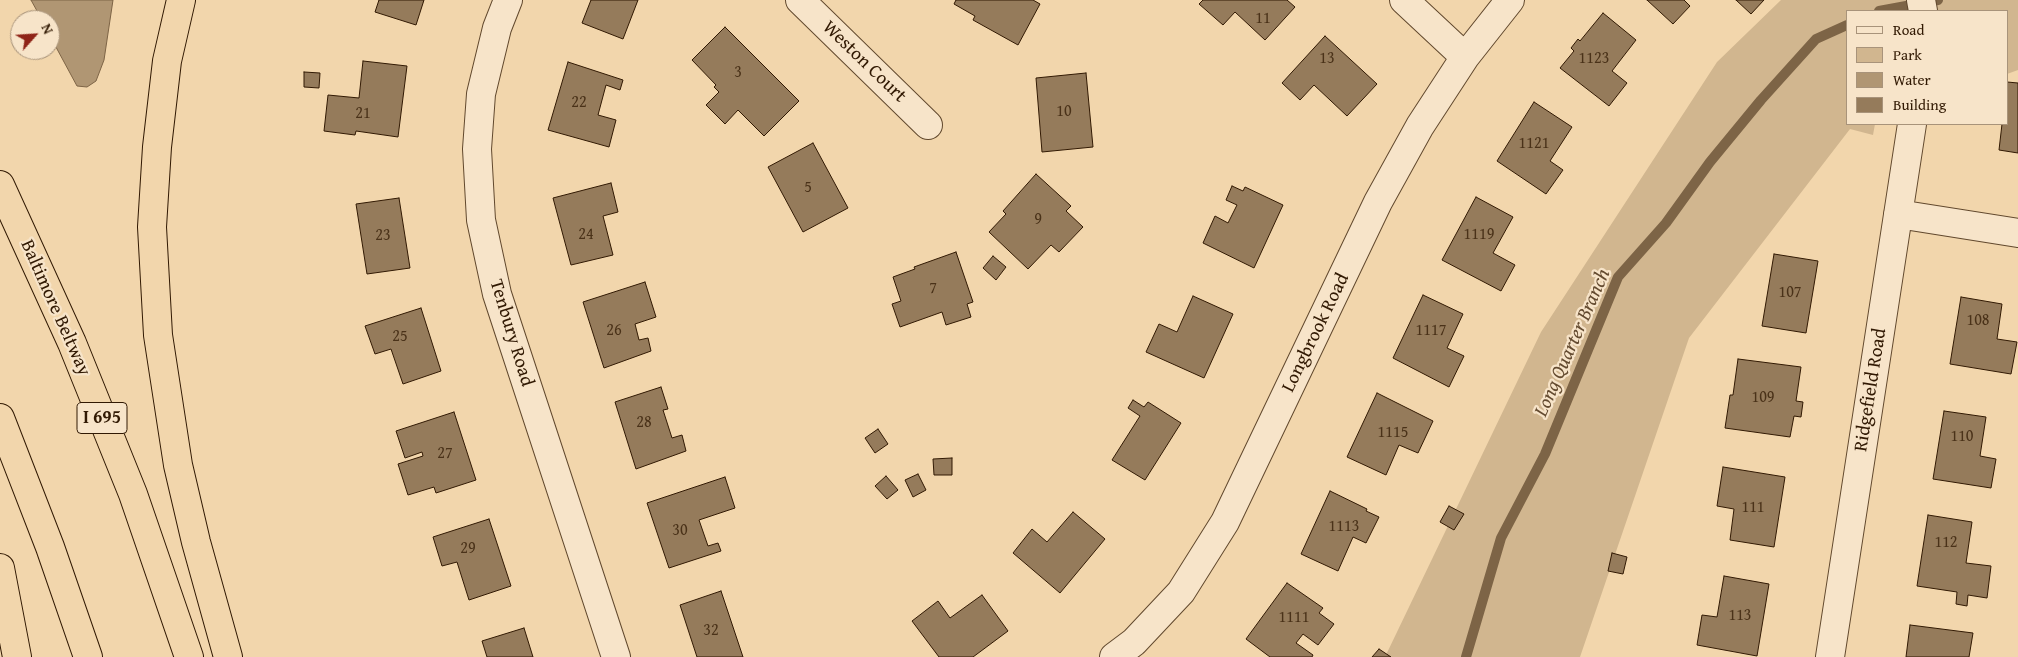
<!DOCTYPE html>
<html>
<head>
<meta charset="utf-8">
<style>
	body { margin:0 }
	#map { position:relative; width:2018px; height:657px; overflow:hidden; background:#f2d6ac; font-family:"Gentium Book Plus",serif }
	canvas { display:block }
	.legend { position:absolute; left:1846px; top:10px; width:162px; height:115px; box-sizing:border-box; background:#f7e4c9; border:1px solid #a8937a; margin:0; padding:6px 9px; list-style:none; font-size:15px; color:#311903 }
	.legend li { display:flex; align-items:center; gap:10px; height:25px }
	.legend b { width:25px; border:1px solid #a8937a }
	.north { position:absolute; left:10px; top:10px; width:50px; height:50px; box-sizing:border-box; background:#f7e4c9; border:1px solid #a8937a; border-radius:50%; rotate:64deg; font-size:14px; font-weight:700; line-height:20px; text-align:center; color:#311903 }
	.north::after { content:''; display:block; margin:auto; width:18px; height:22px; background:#8f2418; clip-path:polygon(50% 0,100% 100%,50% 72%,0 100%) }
</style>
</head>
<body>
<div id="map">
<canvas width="2018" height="657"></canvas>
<ul class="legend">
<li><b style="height:6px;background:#f7e4c9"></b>Road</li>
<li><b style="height:14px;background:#d1b68f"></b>Park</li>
<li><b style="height:14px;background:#b09673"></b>Water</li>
<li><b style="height:14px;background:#957b5b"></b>Building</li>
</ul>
<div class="north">N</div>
</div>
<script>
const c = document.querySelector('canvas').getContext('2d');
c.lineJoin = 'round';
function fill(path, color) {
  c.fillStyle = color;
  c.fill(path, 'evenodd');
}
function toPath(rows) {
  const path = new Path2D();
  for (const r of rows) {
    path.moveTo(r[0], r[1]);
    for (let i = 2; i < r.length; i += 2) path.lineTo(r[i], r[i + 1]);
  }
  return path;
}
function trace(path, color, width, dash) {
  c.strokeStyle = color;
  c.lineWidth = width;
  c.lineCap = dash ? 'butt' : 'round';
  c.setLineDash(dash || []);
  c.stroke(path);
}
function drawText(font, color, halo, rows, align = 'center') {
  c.font = font + ' "Gentium Book Plus",serif';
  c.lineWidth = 4.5;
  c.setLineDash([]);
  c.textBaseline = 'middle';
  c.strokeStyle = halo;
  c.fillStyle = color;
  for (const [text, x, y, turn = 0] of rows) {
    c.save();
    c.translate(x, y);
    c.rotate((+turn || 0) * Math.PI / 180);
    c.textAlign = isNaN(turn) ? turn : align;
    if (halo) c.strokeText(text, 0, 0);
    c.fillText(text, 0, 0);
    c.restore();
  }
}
fill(toPath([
	[1781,0,2018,0,2018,70,2007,74,2007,11,1847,11,1847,124,1875,124,1873,135,1850,129,1689,338,1580,657,1385,657,1541,332,1717,62]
]), '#d1b68f');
const water = toPath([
	[31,0,113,0,104,60,96,81,87,87,77,86,50,36,50,20,42,20,31,0]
]);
fill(water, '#b09673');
trace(water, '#7d6446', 1);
trace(toPath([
	[1879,11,1938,0],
	[1466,657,1501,538,1545,454,1618,277,1666,223,1710,162,1761,100,1816,39,1847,25]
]), '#7d6446', 10);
const building = toPath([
	[379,0,424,0,416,25,375,12,379,0],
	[591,0,638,0,623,39,582,23,591,0],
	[956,0,1033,0,1040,4,1018,45,973,20,975,16,954,4,956,0],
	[1203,0,1287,0,1295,7,1265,40,1235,12,1223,25,1199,4,1203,0],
	[1647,0,1684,0,1690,6,1673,24,1647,0],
	[1736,0,1764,0,1751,14,1736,0],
	[1603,13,1636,40,1612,71,1627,83,1609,106,1560,68,1574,51,1571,48,1578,39,1580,41,1603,13],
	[725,27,799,101,764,136,738,110,725,124,706,105,719,92,714,87,716,85,692,60,725,27],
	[1325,36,1377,84,1347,116,1314,85,1300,100,1282,83,1325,36],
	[363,61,407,66,398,137,356,131,355,135,324,131,328,95,359,98,363,61],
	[568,62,623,80,620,90,606,85,598,115,616,120,609,147,548,130,568,62],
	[304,72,320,73,319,88,304,87,304,72],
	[1086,73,1093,147,1042,152,1036,78,1086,73],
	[2007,82,2018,83,2018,153,1999,150,2002,124,2007,124,2007,82],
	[1534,102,1572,127,1550,161,1563,170,1546,194,1497,161,1534,102],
	[813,143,848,208,803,232,768,167,813,143],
	[1036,174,1071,206,1066,211,1083,227,1059,252,1051,245,1028,269,989,232,1006,214,1003,211,1036,174],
	[611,183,618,212,603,216,613,255,571,265,553,198,611,183],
	[1232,186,1243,191,1245,187,1283,205,1254,268,1203,243,1215,216,1228,223,1237,205,1226,200,1232,186],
	[1476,197,1513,217,1493,253,1515,265,1501,291,1442,260,1476,197],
	[399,198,410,268,367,274,356,204,399,198],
	[956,252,973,302,967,304,971,317,946,325,942,312,900,327,892,304,901,301,893,277,915,269,914,267,956,252],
	[1774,254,1818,261,1806,333,1762,326,1774,254],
	[993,256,1006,267,996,280,983,268,993,256],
	[645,282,656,317,635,324,639,340,648,338,651,351,604,368,583,302,645,282],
	[1423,295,1463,314,1447,348,1464,356,1449,387,1393,358,1423,295],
	[1193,296,1233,314,1204,378,1146,352,1159,324,1177,332,1193,296],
	[1961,297,2002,304,1997,339,2017,342,2011,374,1950,364,1961,297],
	[421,308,441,371,403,384,391,349,375,354,365,326,421,308],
	[1738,359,1801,367,1796,401,1803,402,1801,417,1794,416,1790,437,1725,428,1730,395,1733,395,1738,359],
	[661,387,668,409,663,410,672,438,682,435,686,451,636,469,615,402,661,387],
	[1377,393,1433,421,1418,453,1399,445,1386,475,1347,457,1377,393],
	[1133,400,1144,407,1148,402,1181,423,1145,480,1112,460,1140,416,1128,408,1133,400],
	[1944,411,1986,417,1980,456,1996,459,1991,488,1933,479,1944,411],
	[454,412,476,480,436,493,434,487,408,495,398,464,423,456,422,452,405,458,396,431,454,412],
	[878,429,888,444,875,453,865,438,878,429],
	[952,458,952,475,934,475,933,459,952,458],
	[1723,467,1785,477,1774,547,1730,540,1734,509,1717,506,1723,467],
	[918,474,926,490,913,497,905,480,918,474],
	[886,476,898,490,887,499,875,486,886,476],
	[725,477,735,508,699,520,708,546,718,543,721,551,669,568,647,503,725,477],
	[1330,491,1367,509,1366,511,1379,517,1366,543,1353,537,1338,571,1301,554,1330,491],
	[1449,506,1464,514,1454,530,1440,522,1449,506],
	[1073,512,1105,539,1060,593,1013,553,1032,529,1047,542,1073,512],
	[1928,515,1972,522,1966,563,1991,566,1987,598,1968,595,1967,606,1956,604,1957,592,1917,586,1928,515],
	[489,519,511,586,469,600,457,562,442,566,433,537,489,519],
	[1612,553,1627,557,1623,574,1608,571,1612,553],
	[1724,576,1769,584,1757,656,1697,645,1702,615,1717,617,1724,576],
	[1287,583,1323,608,1319,613,1334,624,1318,645,1303,634,1296,643,1313,655,1312,657,1270,657,1246,639,1287,583],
	[721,591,743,657,697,657,680,605,721,591],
	[982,595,1008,631,973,657,939,657,912,621,938,601,950,618,982,595],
	[1910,625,1973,633,1969,657,1906,657,1910,625],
	[524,628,533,657,487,657,482,641,524,628],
	[1379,649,1391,657,1372,657,1379,649]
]);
fill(building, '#957b5b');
trace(building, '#311903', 1);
const minor = toPath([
	[508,0,497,28,481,94,477,149,481,220,497,294,616,657],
	[800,0,928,125],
	[1404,0,1465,57],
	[1921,0,1923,11],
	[1898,214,2018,233],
	[1114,657,1134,642,1181,592,1225,522,1378,202,1420,126,1465,57,1510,0],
	[1830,657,1912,124]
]);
const highway = toPath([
	[181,0,167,61,157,147,152,227,158,335,178,465,196,542,228,657],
	[0,185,72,343,133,494,189,657],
	[0,418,50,547,88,657],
	[0,568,17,657]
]);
trace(minor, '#61482d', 30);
trace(highway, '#311903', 30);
trace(minor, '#f7e4c9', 28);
trace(highway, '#f2d6ac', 28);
drawText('16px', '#4a3219', null, [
	["11",1263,19],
	["13",1327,59],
	["1123",1594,59],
	["3",738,73],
	["22",579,103],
	["10",1064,112],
	["21",363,114],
	["1121",1534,144],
	["5",808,188],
	["9",1038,220],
	["24",586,235],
	["1119",1479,235],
	["23",383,236],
	["7",933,289],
	["107",1790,293],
	["108",1978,321],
	["26",614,331],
	["1117",1431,331],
	["25",400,337],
	["109",1763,398],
	["28",644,423],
	["1115",1393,433],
	["110",1962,437],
	["27",445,454],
	["111",1753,508],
	["1113",1344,527],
	["30",680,531],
	["112",1946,543],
	["29",468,549],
	["113",1740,616],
	["1111",1294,618],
	["32",711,631]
]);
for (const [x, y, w] of [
	[102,418,50]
]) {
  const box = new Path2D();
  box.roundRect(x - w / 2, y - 15.5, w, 31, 4);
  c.fillStyle = '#f7e4c9';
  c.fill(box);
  trace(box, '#311903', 1);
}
drawText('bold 18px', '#311903', null, [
	["I 695",102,418]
]);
drawText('19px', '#311903', '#f7e4c9', [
	["Weston Court",864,62,44],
	["Baltimore Beltway",55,308,66],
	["Tenbury Road",511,333,73],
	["Longbrook Road",1316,333,-64],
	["Ridgefield Road",1871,390,-81]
]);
drawText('italic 20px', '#644b30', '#f7e4c9', [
	["Long Quarter Branch",1573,343,-66]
]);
</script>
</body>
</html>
